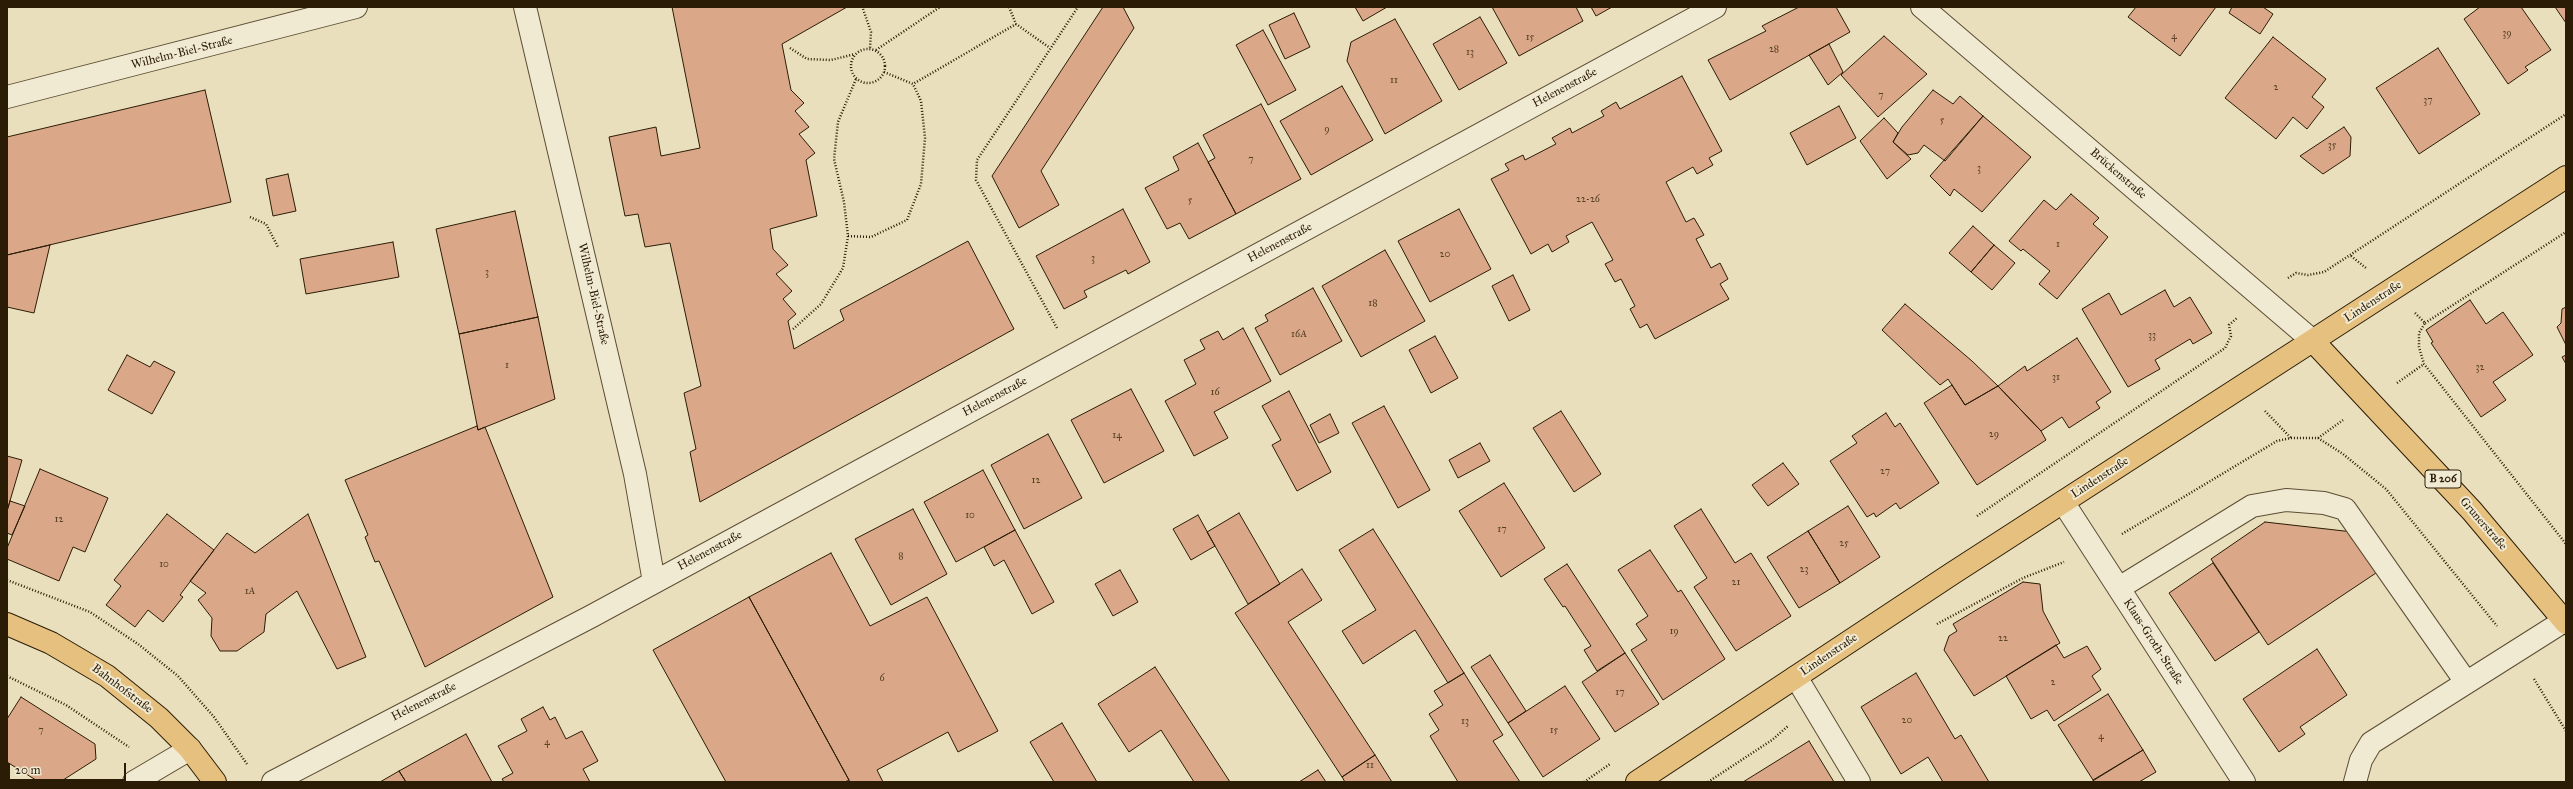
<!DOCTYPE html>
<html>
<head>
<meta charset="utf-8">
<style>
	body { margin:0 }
	#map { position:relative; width:2573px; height:789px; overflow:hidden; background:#eadfbc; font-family:"IM FELL Great Primer",serif }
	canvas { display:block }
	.frame { position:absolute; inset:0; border:8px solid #2b1c06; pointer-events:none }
	.scale { position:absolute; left:8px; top:763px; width:118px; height:18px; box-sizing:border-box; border:2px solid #2b1c06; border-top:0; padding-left:5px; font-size:12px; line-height:14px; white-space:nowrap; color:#2b1c06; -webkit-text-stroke:3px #f1ead3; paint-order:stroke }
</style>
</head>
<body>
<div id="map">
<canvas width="2573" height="789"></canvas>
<div class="frame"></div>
<div class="scale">20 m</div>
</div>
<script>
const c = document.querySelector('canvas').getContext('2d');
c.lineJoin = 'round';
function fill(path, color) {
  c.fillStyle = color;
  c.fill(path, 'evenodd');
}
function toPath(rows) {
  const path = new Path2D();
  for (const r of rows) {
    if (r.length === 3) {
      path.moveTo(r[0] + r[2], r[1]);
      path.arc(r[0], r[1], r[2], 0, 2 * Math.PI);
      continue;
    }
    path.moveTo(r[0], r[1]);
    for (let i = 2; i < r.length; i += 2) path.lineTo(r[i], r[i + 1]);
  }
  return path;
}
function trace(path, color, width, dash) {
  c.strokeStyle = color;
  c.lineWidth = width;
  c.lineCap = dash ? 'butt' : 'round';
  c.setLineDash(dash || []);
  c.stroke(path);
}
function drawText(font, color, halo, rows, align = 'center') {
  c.font = font + ' "IM FELL Great Primer",serif';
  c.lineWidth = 4;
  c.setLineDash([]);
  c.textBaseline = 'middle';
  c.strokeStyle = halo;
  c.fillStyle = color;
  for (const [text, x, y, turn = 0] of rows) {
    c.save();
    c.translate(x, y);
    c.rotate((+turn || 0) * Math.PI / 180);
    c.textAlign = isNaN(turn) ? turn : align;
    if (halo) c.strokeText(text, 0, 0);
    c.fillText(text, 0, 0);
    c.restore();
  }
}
const building = toPath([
	[672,7,847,7,782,44,791,90,804,103,795,111,809,127,799,134,815,153,806,160,817,216,770,229,773,249,788,265,776,274,792,291,783,299,796,314,788,321,794,349,844,320,840,310,968,241,1014,329,700,502,690,452,696,449,684,393,701,386,670,243,645,247,638,214,625,216,609,137,656,127,661,156,700,148,672,7],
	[1103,7,1123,7,1134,28,1041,171,1059,205,1019,228,992,176,1103,7],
	[1355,7,1387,7,1363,21,1355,7],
	[1492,7,1576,7,1583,21,1519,56,1492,7],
	[1591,7,1612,7,1596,16,1591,7],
	[1799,7,1836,7,1850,32,1730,100,1708,60,1766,31,1762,26,1799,7],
	[2136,7,2216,7,2180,56,2128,17,2136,7],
	[2232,7,2263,7,2273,14,2260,34,2229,13,2232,7],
	[2480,7,2521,7,2551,50,2525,67,2528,70,2508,84,2464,19,2480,7],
	[2555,7,2566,7,2566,23,2555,7],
	[1294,13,1310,47,1285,59,1269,25,1294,13],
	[1480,17,1507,63,1459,90,1433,44,1480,17],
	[1395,19,1442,101,1385,134,1347,61,1351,42,1395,19],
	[1263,30,1296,90,1268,105,1236,45,1263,30],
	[1884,36,1927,74,1878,117,1841,75,1884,36],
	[2273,37,2326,79,2312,97,2324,107,2307,129,2293,117,2276,139,2225,98,2273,37],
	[1829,44,1843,72,1828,85,1809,55,1829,44],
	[2438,48,2480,114,2419,154,2376,88,2438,48],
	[1682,76,1722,151,1709,158,1713,165,1697,174,1693,167,1666,182,1686,222,1694,218,1704,235,1696,239,1711,268,1720,263,1728,279,1720,284,1729,299,1655,339,1647,324,1640,328,1630,309,1635,306,1621,279,1615,282,1605,264,1613,260,1592,222,1566,236,1569,242,1552,252,1548,244,1531,254,1491,179,1509,170,1505,164,1523,155,1525,160,1556,144,1552,138,1570,128,1572,133,1604,116,1601,111,1616,102,1620,109,1682,76],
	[1342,86,1373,140,1311,175,1280,121,1342,86],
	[205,90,231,202,7,255,7,137,205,90],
	[1933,90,1953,104,1960,96,1983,116,1945,161,1924,145,1918,153,1908,155,1893,142,1902,127,1933,90],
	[1261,104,1301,179,1236,214,1208,162,1215,158,1203,135,1261,104],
	[1839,106,1856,138,1807,165,1790,133,1839,106],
	[1983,116,2031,157,1982,212,1954,189,1950,196,1930,176,1983,116],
	[1884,118,1898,133,1893,142,1911,159,1887,179,1860,141,1884,118],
	[2344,127,2351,137,2350,156,2323,174,2300,156,2344,127],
	[1198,143,1236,214,1189,239,1180,223,1167,229,1145,188,1179,170,1173,157,1198,143],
	[288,174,296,211,273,216,266,179,288,174],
	[2071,194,2099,218,2093,224,2108,237,2057,299,2039,284,2050,271,2023,249,2021,251,2009,241,2044,200,2056,210,2071,194],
	[1123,209,1150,262,1128,274,1126,270,1084,291,1087,297,1064,309,1036,256,1123,209],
	[1459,209,1491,269,1430,302,1398,241,1459,209],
	[515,211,538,317,459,334,436,229,515,211],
	[1973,226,1994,245,1971,272,1949,253,1973,226],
	[393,242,399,277,306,294,300,259,393,242],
	[50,245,34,313,7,307,7,255,50,245],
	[1994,245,2015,263,1992,290,1971,272,1994,245],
	[1385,250,1425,321,1361,357,1322,286,1385,250],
	[1513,275,1530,310,1509,321,1492,286,1513,275],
	[1313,288,1342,341,1280,375,1255,328,1268,321,1265,315,1313,288],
	[2165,290,2174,307,2190,297,2212,333,2193,344,2190,339,2155,360,2160,369,2128,387,2082,309,2109,293,2121,315,2165,290],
	[2470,300,2486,324,2503,312,2533,355,2493,382,2506,400,2481,417,2431,343,2433,342,2426,330,2470,300],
	[1905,304,1972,361,1998,386,1965,405,1948,379,1940,385,1882,330,1905,304],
	[2566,307,2566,345,2557,327,2561,323,2562,309,2566,307],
	[538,317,555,399,478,430,459,334,538,317],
	[1243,328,1271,381,1214,412,1228,438,1194,456,1165,401,1196,384,1184,360,1205,349,1200,340,1218,331,1223,340,1243,328],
	[1435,336,1458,378,1431,393,1409,350,1435,336],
	[2077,338,2111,392,2096,402,2100,408,2069,428,2062,417,2041,431,1998,386,2025,366,2027,371,2077,338],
	[127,355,150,367,154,361,175,372,152,414,108,390,127,355],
	[2566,355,2566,364,2562,357,2566,355],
	[1952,385,1965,405,1998,386,2041,431,2046,440,1977,485,1924,403,1952,385],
	[1131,389,1164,451,1104,483,1071,420,1131,389],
	[1289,391,1331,472,1297,491,1272,445,1281,440,1262,406,1289,391],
	[1384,406,1430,490,1398,508,1352,423,1384,406],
	[1561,411,1601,474,1574,492,1533,428,1561,411],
	[1886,413,1895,427,1900,423,1939,483,1900,509,1896,503,1876,517,1874,513,1867,517,1830,461,1857,443,1852,436,1886,413],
	[1330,414,1339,433,1319,443,1310,425,1330,414],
	[477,426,478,430,485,427,553,597,425,667,379,561,375,562,365,537,368,535,345,480,477,426],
	[1048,434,1082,498,1024,529,991,465,1048,434],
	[1480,443,1490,461,1458,478,1449,460,1480,443],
	[7,456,22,460,7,511,7,456],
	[1783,463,1799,484,1768,506,1752,485,1783,463],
	[40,469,108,498,85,552,73,547,59,581,7,559,7,548,40,469],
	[983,470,1015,530,956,562,924,502,983,470],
	[1504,483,1545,548,1501,577,1459,511,1504,483],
	[10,501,25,506,12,535,7,533,7,511,10,501],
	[1848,506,1880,557,1840,583,1808,531,1848,506],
	[913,509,947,574,891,605,855,539,913,509],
	[1701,509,1735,563,1751,553,1791,616,1736,651,1694,587,1707,578,1674,526,1701,509],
	[1239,513,1280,584,1248,604,1207,532,1239,513],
	[167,514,214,550,180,595,183,597,163,622,148,610,135,627,106,605,121,586,114,580,167,514],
	[308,514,366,657,337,669,297,591,266,614,264,632,237,651,220,651,211,636,212,618,198,600,206,593,190,581,227,533,255,553,308,514],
	[1198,515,1215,546,1191,560,1173,529,1198,515],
	[2265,522,2353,532,2379,571,2268,645,2211,559,2265,522],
	[1373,529,1464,673,1448,683,1415,630,1363,664,1342,631,1376,610,1339,550,1373,529],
	[1015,530,1054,602,1032,614,1004,560,994,566,984,547,1015,530],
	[1808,531,1840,583,1799,608,1767,557,1808,531],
	[1650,550,1678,592,1681,590,1725,659,1663,700,1631,650,1647,640,1636,624,1648,616,1618,570,1650,550],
	[831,553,870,626,927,597,998,731,958,752,948,732,877,770,883,782,850,782,749,597,831,553],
	[2213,563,2259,632,2215,661,2169,593,2213,563],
	[1567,564,1625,653,1597,671,1584,650,1591,646,1565,606,1563,607,1544,579,1567,564],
	[1302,569,1322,600,1288,622,1375,755,1342,777,1235,613,1302,569],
	[1120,570,1138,602,1113,616,1095,584,1120,570],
	[2023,582,2040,584,2043,611,2060,643,1974,696,1944,650,1949,636,1957,631,1953,624,2023,582],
	[749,597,849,780,845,782,726,782,653,650,749,597],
	[2056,645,2064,658,2087,646,2101,669,2092,676,2101,690,2054,721,2047,710,2031,719,2006,676,2056,645],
	[2317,649,2347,695,2300,727,2305,734,2279,752,2243,699,2317,649],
	[1625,653,1659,704,1615,732,1582,682,1625,653],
	[1490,655,1526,711,1508,723,1471,667,1490,655],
	[1155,667,1230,782,1194,782,1161,730,1129,752,1098,704,1155,667],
	[1464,673,1503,735,1493,741,1520,782,1458,782,1430,736,1439,730,1429,714,1443,705,1434,691,1464,673],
	[1916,673,1955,739,1961,735,1989,782,1943,782,1928,757,1901,774,1861,707,1916,673],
	[1565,686,1600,739,1543,777,1508,723,1565,686],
	[2108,694,2143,750,2093,780,2058,725,2108,694],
	[21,697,95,744,96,759,60,782,39,782,7,762,7,719,21,697],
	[543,707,550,720,555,717,566,739,582,731,598,761,583,769,590,782,504,782,502,779,513,773,498,746,527,731,521,719,543,707],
	[1062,723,1097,782,1054,782,1030,742,1062,723],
	[466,734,492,782,406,782,399,771,466,734],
	[1809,741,1834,782,1743,782,1809,741],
	[2143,750,2156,772,2139,782,2091,782,2143,750],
	[1375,755,1392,782,1345,782,1342,777,1375,755],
	[1318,770,1326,782,1299,782,1318,770],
	[399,771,406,782,380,782,399,771]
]);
fill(building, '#daa888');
trace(building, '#2b1c06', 1);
const minor = toPath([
	[525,7,635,474,654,582],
	[1922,7,2313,341],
	[7,97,356,7],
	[2063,502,2244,782],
	[2119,588,2252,506,2286,500,2324,503,2345,509,2466,682],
	[1796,677,1859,782],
	[134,782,190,749],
	[273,782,592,616,1715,7],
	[2355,782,2361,760,2371,743,2564,621]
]);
const major = toPath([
	[2313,341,2472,511,2566,623],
	[7,624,51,643,107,676,159,718,190,749,215,782],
	[1637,782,1953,573,2566,177]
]);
trace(minor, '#5b4d34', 24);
trace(major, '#2b1c06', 24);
trace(toPath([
	[1009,7,1016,24,1050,48],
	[863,9,871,32,870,48],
	[790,48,807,59,831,60,855,54],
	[868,66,17],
	[876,50,940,7],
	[884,72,913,84,1016,24],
	[250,217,266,224,278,247],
	[848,236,871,237,907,220,921,184,925,138,921,101,913,84],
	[2351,256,2366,268],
	[2288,278,2296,273,2308,275,2324,272,2566,114],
	[2415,313,2425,323,2419,333,2419,347,2424,364,2566,544],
	[2425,323,2566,232],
	[1057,328,976,180,977,160,1078,7],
	[793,329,821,304,843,268,848,236,844,202,834,159,838,122,856,79],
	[2397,383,2424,364],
	[2265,411,2291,438],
	[2318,438,2343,420],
	[1977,516,2225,348,2231,336,2229,325,2237,318],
	[2122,534,2277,441,2291,438,2318,438,2343,454,2386,489,2497,626],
	[7,580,90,612,138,644,178,676,214,717,247,764],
	[1937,624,2023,578,2064,562],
	[7,676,66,705,129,747],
	[2534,679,2566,731],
	[1584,782,1610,764],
	[1708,782,1772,740,1788,726]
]), '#2b1c06', 2.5, [1, 2]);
trace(minor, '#f1ead3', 22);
trace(major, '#e5c07e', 22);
drawText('10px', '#573f26', null, [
	["39",2507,34],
	["4",2174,37],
	["15",1530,38],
	["28",1774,50],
	["13",1470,53],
	["11",1394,81],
	["2",2276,88],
	["7",1881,96],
	["37",2428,101],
	["5",1942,121],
	["9",1327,130],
	["35",2332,146],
	["7",1251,160],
	["3",1979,169],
	["22-26",1588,200],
	["5",1190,201],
	["1",2058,245],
	["20",1445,255],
	["3",1093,259],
	["3",487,273],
	["18",1373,304],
	["16A",1299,335],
	["33",2152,336],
	["1",507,366],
	["32",2480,368],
	["31",2056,378],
	["16",1215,393],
	["29",1994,435],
	["14",1117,436],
	["27",1885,472],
	["12",1036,481],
	["10",970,516],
	["12",59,520],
	["17",1502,530],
	["25",1844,544],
	["8",901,557],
	["10",164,565],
	["23",1804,570],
	["21",1736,583],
	["1A",250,592],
	["19",1674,632],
	["22",2003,639],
	["6",882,679],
	["2",2053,683],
	["17",1620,693],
	["20",1907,721],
	["13",1465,722],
	["7",41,731],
	["15",1554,731],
	["4",2101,737],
	["4",547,743],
	["11",1370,766]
]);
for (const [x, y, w] of [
	[2443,479,36]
]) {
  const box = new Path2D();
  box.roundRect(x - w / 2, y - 9, w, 18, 3);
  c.fillStyle = '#f1ead3';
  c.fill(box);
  trace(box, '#2b1c06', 1);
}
drawText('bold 11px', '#2b1c06', null, [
	["B 206",2443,479]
]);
drawText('12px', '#2b1c06', '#f1ead3', [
	["Wilhelm-Biel-Straße",182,53,-14],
	["Helenenstraße",1565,88,-28],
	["Brückenstraße",2118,174,41],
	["Helenenstraße",1280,243,-28],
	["Wilhelm-Biel-Straße",593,294,77],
	["Lindenstraße",2373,302,-33],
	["Helenenstraße",995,397,-28],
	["Lindenstraße",2100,478,-33],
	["Grunerstraße",2483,524,49],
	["Helenenstraße",710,551,-28],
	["Klaus-Groth-Straße",2153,642,57],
	["Lindenstraße",1829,655,-34],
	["Bahnhofstraße",122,689,37],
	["Helenenstraße",424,702,-27]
]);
</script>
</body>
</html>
